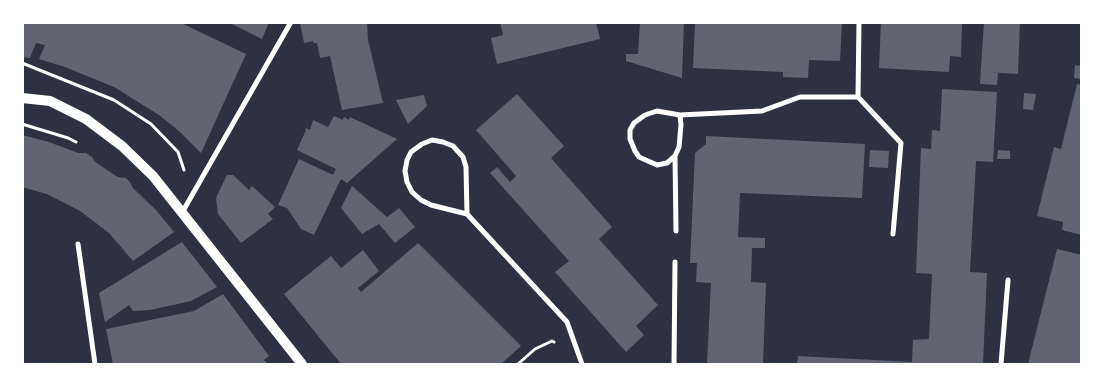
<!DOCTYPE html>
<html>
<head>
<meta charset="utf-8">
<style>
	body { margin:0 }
	#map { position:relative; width:1104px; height:387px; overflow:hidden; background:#2d3142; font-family:"DejaVu Sans",sans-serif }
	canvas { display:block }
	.frame { position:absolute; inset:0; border:24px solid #fff; pointer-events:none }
</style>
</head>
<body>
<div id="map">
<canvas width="1104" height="387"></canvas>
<div class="frame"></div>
</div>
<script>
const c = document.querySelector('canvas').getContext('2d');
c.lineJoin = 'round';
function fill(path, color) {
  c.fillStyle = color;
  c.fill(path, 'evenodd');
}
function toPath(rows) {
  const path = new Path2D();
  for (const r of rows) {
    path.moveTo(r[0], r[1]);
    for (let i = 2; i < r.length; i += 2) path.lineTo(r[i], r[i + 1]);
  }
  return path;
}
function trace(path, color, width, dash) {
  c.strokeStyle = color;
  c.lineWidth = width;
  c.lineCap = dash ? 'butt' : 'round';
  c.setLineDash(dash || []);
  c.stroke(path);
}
fill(toPath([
	[22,22,179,22,246,54,201,153,180,132,159,115,114,87,65,67,39,59,45,45,36,43,30,58,22,57],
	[228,22,269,22,262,39],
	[300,22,367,22,368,40,383,103,342,110,330,56,320,58,317,43,313,43,313,41,304,43],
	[500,22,596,22,600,39,497,64,491,38,503,35],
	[640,22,684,22,682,78,626,61,626,54,638,54],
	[695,22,842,22,840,61,809,60,808,78,783,77,783,72,693,68],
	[881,22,951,24,951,22,962,22,961,57,950,56,949,72,879,68],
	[984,22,1020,22,1018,74,985,72,998,73,997,85,980,84],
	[1075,65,1082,66,1082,79,1074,78],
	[1077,84,1082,85,1082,235,1062,230,1063,222,1037,216,1054,147,1061,149],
	[942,89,997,92,993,162,976,161,970,272,987,273,983,364,797,364,798,356,912,362,913,340,929,339,932,274,916,273,921,148,931,149,932,130,940,131],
	[1024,93,1036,94,1033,110,1023,109],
	[517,94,564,146,551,158,612,227,599,239,658,305,636,326,644,335,626,352,555,272,569,261,490,173,497,167,510,182,516,176,476,130],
	[424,95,427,106,408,124,396,100],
	[334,116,343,120,344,117,349,120,350,117,397,139,347,183,341,179,314,235,301,229,287,208,278,205,299,159,333,175,336,169,297,150,306,130,305,130,306,128,310,130,313,120,328,127],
	[22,135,49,142,78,153,86,153,92,157,95,162,118,177,126,178,130,182,133,188,156,210,174,232,133,261,109,233,80,211,47,194,22,187],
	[706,136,865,144,862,198,740,193,738,237,765,238,765,248,752,248,751,282,766,283,763,364,707,364,711,283,696,282,697,263,690,263,695,153,706,144],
	[870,150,889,151,888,168,869,167],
	[998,150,1010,151,1010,159,997,159],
	[227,175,233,175,249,190,252,186,275,207,268,214,273,219,241,243,218,214,216,198],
	[352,186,387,217,399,208,415,227,395,243,379,224,362,234,341,208],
	[182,242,217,287,191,301,150,310,133,311,129,305,105,322,99,293],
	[418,243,521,346,501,364,341,364,284,294,331,256,341,268,363,250,379,271,358,288,361,292],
	[1057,249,1082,255,1082,364,1028,364],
	[223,294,269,356,264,360,268,364,113,364,106,329,194,311]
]), '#626471');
trace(toPath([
	[22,63,114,100,151,124,178,152,184,170],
	[22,124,68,138,76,142],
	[518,364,535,349,552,341,554,342]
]), '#fff', 3);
trace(toPath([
	[859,22,858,97,901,143,893,234],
	[680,115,762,111,800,97,858,97],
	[675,156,667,163,657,165,639,157,635,151,630,139,630,130,634,123,645,115,657,111,680,115,681,125,679,147,675,156,676,231],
	[183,211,291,22],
	[467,214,466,167,463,157,453,146,443,142,432,140,422,144,411,152,407,160,405,171,407,182,412,192,421,200,431,205,467,214,567,322,582,364],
	[78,244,95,364],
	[674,364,675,262],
	[1001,364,1008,280]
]), '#fff', 5);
trace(toPath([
	[22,98,50,101,86,119,122,146,153,176,302,364]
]), '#fff', 10);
</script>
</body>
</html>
